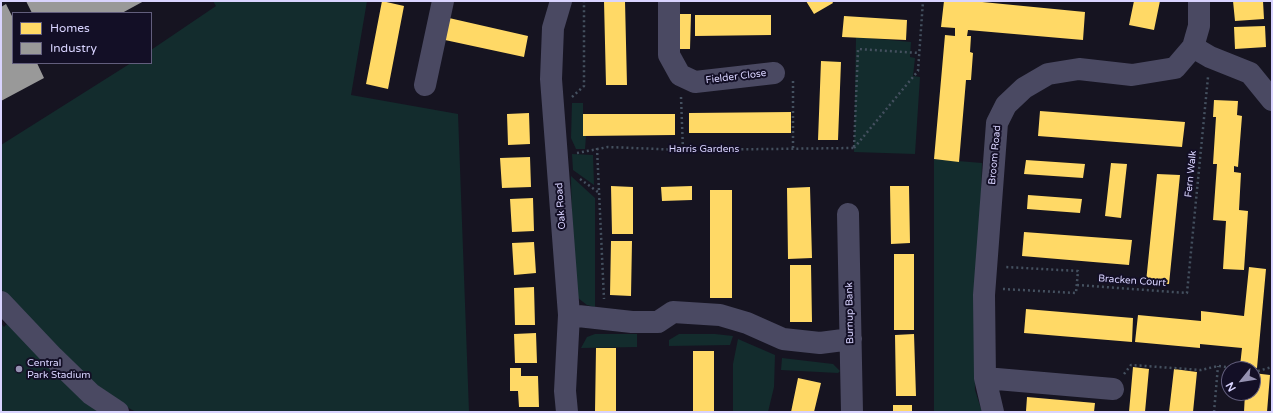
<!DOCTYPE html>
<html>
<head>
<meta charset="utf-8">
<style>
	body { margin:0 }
	#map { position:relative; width:1273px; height:413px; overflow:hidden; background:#161421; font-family:"Varela Round",sans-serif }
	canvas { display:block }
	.frame { position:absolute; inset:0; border:2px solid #d9d4ff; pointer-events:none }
	.legend { position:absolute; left:12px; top:12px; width:140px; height:52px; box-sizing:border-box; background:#130f26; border:1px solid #625e7d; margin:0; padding:5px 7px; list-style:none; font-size:12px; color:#d9d4ff }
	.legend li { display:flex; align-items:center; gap:8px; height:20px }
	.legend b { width:20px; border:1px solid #625e7d }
	.north { position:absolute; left:1221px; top:361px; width:40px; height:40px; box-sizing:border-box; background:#130f26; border:1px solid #625e7d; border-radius:50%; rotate:240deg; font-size:11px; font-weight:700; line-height:16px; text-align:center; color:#d9d4ff }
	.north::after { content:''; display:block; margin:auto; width:14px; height:18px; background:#9591b1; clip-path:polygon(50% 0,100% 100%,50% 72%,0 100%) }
</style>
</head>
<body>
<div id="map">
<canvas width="1273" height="413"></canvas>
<div class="frame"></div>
<ul class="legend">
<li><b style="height:11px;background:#ffd966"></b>Homes</li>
<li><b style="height:11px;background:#999"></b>Industry</li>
</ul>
<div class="north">N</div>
</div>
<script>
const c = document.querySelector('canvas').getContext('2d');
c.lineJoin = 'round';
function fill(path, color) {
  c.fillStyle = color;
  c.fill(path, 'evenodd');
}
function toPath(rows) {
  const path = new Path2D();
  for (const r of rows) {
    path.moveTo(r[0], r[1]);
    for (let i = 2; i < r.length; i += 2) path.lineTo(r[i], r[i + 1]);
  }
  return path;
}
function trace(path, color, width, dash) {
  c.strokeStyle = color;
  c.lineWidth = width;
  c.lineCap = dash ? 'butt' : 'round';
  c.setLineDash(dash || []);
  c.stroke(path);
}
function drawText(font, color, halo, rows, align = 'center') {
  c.font = font + ' "Varela Round",sans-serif';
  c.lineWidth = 4;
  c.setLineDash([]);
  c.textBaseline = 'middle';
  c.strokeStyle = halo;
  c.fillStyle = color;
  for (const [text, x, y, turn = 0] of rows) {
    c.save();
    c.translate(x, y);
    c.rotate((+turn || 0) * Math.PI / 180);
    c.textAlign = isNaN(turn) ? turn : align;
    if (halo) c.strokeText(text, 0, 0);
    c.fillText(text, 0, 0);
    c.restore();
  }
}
fill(toPath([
	[213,1,367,1,351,95,458,114,469,412,136,412,114,400,50,344,1,289,1,145,131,63,151,63,151,50,216,6],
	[856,37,911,42,910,57,915,58,913,76,920,77,915,154,854,152],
	[572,103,583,103,583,136,586,136,585,149,576,149,571,138],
	[572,154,593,155,594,185,573,170],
	[934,159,982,163,980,224,974,302,975,390,982,412,934,412],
	[571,176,595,198,595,307,587,305,578,298,573,285],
	[12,319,109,412,1,412,1,323,4,327],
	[595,334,637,334,637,347,581,348,587,337],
	[679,334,715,334,733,336,730,345,669,346,669,340],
	[738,339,775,355,774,387,768,412,733,412,733,364],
	[782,358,833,364,840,371,838,373,781,370]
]), '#132c2d');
fill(toPath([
	[382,1,404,6,388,89,366,84],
	[604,1,625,1,627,85,606,85],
	[806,1,832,1,833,3,814,14],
	[944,1,972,1,1085,12,1083,40,968,30,967,36,971,36,970,52,973,53,971,80,966,80,959,162,934,159,945,35,955,36,955,28,941,27],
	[1134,1,1160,1,1154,30,1129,25],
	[1233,1,1263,1,1264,19,1235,21],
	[675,14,691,14,690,49,674,49],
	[695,15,771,15,771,35,695,36],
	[844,16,907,20,906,40,842,37],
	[449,18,528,36,524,57,445,40],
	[1265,26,1266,47,1235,49,1234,27],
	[821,61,841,62,838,140,818,140],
	[1214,100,1238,101,1237,115,1242,116,1238,167,1234,166,1234,172,1241,173,1239,210,1248,211,1244,270,1223,269,1226,221,1213,220,1217,164,1213,164,1216,117,1213,117],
	[1040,111,1185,122,1182,147,1038,136],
	[791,112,791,133,689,133,689,113],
	[529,113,530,144,508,145,507,114],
	[583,114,675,114,675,135,583,136],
	[530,157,531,187,502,188,500,158],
	[1026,160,1085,164,1083,178,1024,174],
	[1111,163,1127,164,1121,218,1105,216],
	[1157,174,1180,175,1169,284,1146,282],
	[611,186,633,187,633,234,612,234],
	[692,186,692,200,662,201,661,187],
	[890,186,909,186,910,243,891,244],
	[810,187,812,258,788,259,787,188],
	[710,190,732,190,732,298,710,298],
	[1028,195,1082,199,1080,213,1027,209],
	[533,198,534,231,512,232,510,199],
	[1024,232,1132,240,1129,265,1022,256],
	[611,241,632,241,631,296,610,295],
	[534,242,536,273,514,275,512,243],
	[894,254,914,254,914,330,894,330],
	[790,265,811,265,812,322,790,322],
	[1249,267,1266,269,1257,368,1240,366,1242,348,1200,344,1200,348,1135,342,1138,315,1201,321,1201,311,1244,316],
	[534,287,535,325,515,325,514,288],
	[1026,309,1133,318,1132,342,1024,333],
	[536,333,537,363,515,363,514,334],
	[914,334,916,396,896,396,895,335],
	[596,348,616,348,616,412,595,412],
	[693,351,714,351,714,412,693,412],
	[1133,367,1149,369,1145,412,1129,412],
	[510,368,521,368,521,376,538,376,539,407,519,407,518,391,510,391],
	[1174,369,1197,372,1193,412,1169,412],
	[1253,373,1270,375,1267,412,1244,412,1245,393,1253,393],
	[798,378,821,383,814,412,791,412],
	[1027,397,1095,403,1094,412,1026,411],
	[893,405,912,405,912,412,893,412]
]), '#ffd966');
fill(toPath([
	[26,1,144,1,122,13,32,13],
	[6,4,13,18,13,63,37,63,44,78,1,101,1,7]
]), '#999');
trace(toPath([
	[793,81,793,149],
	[572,97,584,86,584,1],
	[681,97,683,150],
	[854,147,858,49,919,53],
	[597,148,604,299],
	[854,148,918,71,923,1],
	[577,153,608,147,683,150,854,148],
	[580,179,598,192],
	[1077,285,1187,293,1208,77],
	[1003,289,1076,293,1078,271,1006,267],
	[1253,370,1258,371,1272,367],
	[1124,374,1131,365,1201,370,1218,366,1243,369],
	[1214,412,1218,366]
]), '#44505f', 2.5, [2, 3]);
trace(toPath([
	[561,1,553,28,551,79,569,315,565,391,567,412],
	[669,1,669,55,680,75,695,82,774,73],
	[1193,47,1210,57,1250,73,1272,100],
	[425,85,443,1],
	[848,214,852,412],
	[1,302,53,357,91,394,118,412],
	[569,315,632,322,658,322,673,312,720,315,747,323,783,339,820,343,851,339],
	[985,378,1113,389],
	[993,412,985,378,984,295,997,123,1006,105,1024,88,1048,74,1079,69,1132,75,1175,68,1193,47,1199,26,1199,1]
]), '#4a4962', 22);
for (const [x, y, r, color] of [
	[19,369,4,"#9591b1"]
]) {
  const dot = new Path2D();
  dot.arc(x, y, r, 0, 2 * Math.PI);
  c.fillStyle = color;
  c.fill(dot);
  trace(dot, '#130f26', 1.5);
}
drawText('10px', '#d9d4ff', '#130f26', [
	["Fielder Close",736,77,-7],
	["Harris Gardens",704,149],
	["Broom Road",995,155,-85],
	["Fern Walk",1191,174,-84],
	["Oak Road",561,206,-94],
	["Bracken Court",1132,281,4],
	["Burnup Bank",850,313,-91]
]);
drawText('10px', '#d9d4ff', '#130f26', [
	["Central",27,363],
	["Park Stadium",27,375]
], 'left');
</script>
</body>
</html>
